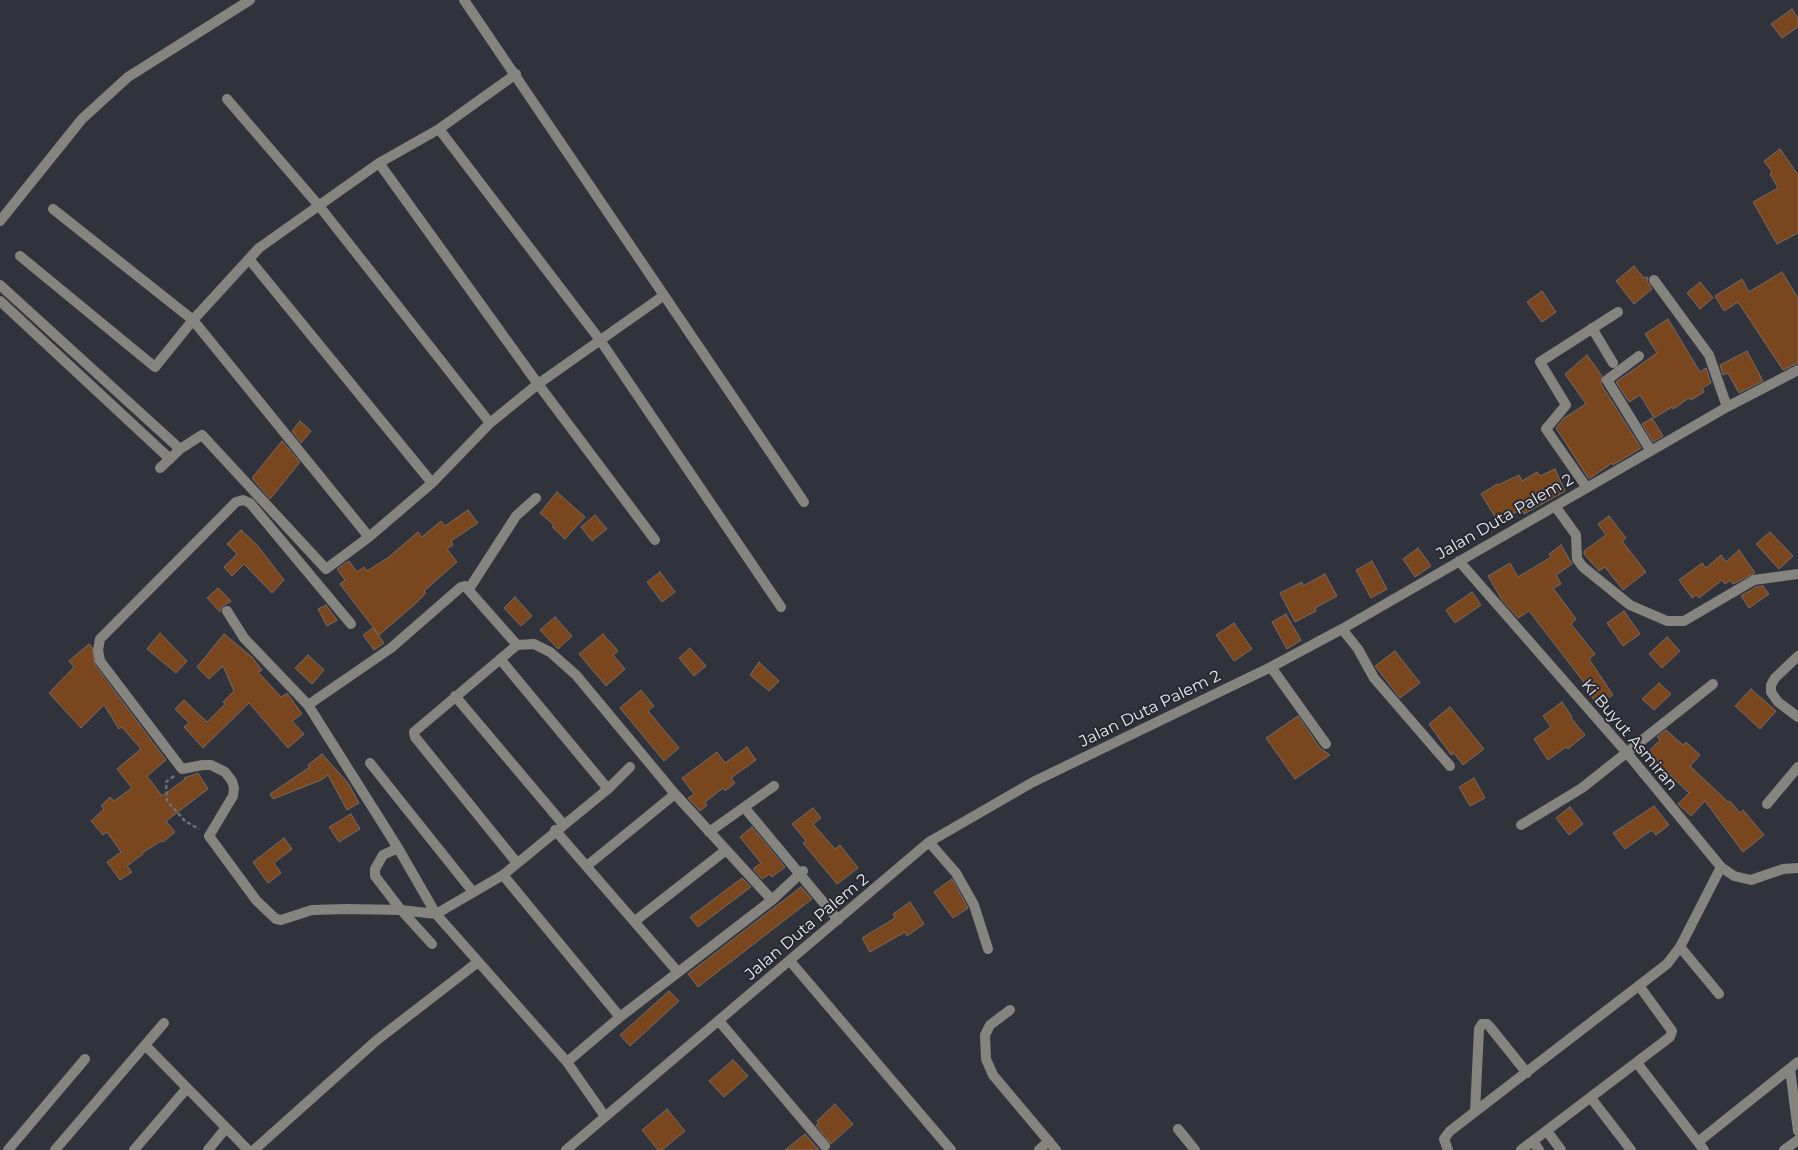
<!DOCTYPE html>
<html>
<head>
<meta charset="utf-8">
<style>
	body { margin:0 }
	canvas { display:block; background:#31333c }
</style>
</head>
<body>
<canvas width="1798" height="1150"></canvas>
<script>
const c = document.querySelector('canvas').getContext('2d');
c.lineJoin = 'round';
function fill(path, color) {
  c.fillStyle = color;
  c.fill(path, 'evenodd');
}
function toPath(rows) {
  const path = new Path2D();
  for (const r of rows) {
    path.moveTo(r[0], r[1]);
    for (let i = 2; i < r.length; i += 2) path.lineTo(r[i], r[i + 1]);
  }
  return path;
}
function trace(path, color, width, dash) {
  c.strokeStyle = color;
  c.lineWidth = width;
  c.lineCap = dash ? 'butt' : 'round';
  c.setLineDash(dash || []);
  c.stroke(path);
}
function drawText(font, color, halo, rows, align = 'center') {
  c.font = font + ' Montserrat,sans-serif';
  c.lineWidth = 4;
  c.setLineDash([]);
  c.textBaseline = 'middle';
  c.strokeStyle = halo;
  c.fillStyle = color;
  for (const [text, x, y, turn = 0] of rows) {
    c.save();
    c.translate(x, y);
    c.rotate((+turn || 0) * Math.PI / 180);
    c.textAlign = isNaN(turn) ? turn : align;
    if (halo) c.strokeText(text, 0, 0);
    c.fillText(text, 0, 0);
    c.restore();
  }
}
const building = toPath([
	[1792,9,1798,18,1798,27,1782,38,1771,24,1792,9],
	[1780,149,1798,175,1798,233,1777,244,1753,202,1778,188,1770,174,1772,172,1764,161,1780,149],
	[1634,266,1644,278,1648,277,1647,281,1652,289,1634,304,1616,281,1634,266],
	[1782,272,1798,298,1798,363,1783,370,1738,302,1724,311,1715,296,1742,279,1749,292,1782,272],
	[1700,282,1713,298,1700,309,1687,293,1700,282],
	[1542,291,1556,312,1542,322,1527,302,1542,291],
	[1668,319,1700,372,1706,368,1711,383,1702,388,1704,392,1691,400,1689,398,1673,409,1672,407,1654,418,1640,395,1629,402,1616,382,1657,353,1645,334,1668,319],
	[1747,351,1763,381,1739,393,1728,373,1723,375,1720,365,1747,351],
	[1587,355,1602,376,1601,384,1641,448,1613,465,1612,463,1589,479,1556,428,1564,418,1586,404,1565,374,1587,355],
	[1652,418,1663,436,1653,442,1642,424,1652,418],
	[300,421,311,431,301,443,292,431,300,421],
	[282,441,300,462,270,499,252,478,282,441],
	[1555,469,1565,491,1524,514,1521,509,1499,523,1481,494,1497,484,1498,485,1519,475,1522,481,1537,472,1540,476,1555,469],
	[557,492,585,517,565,539,552,527,554,525,540,513,557,492],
	[468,510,478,523,451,541,453,545,447,549,457,562,424,591,426,593,414,605,379,635,340,584,345,580,337,569,349,561,357,572,364,567,367,571,389,557,418,532,422,537,441,521,445,526,468,510],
	[595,515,607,529,592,541,581,527,595,515],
	[1609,516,1626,538,1622,541,1646,572,1623,590,1605,567,1599,571,1584,554,1584,551,1606,535,1598,524,1609,516],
	[241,530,257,545,284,580,272,593,244,564,232,576,224,567,237,554,227,544,241,530],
	[1770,532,1793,556,1779,569,1756,544,1770,532],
	[1561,545,1572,564,1556,575,1561,584,1553,588,1576,619,1571,624,1595,654,1589,659,1613,695,1597,705,1585,686,1586,685,1529,611,1518,618,1502,600,1488,576,1510,563,1518,577,1551,557,1549,554,1561,545],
	[1418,548,1431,566,1415,577,1403,559,1418,548],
	[1739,550,1755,573,1733,584,1730,580,1725,584,1722,580,1699,598,1696,595,1692,598,1679,580,1702,563,1706,568,1721,555,1726,562,1739,550],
	[1372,561,1387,589,1371,598,1356,570,1372,561],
	[660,572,675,592,662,602,647,582,660,572],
	[1325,574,1337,596,1315,608,1316,611,1295,622,1280,593,1302,582,1303,586,1325,574],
	[1763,586,1769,594,1749,608,1741,596,1756,587,1763,586],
	[218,588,231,601,223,606,220,612,207,598,218,588],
	[1472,592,1481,605,1455,623,1446,610,1472,592],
	[515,597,532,616,521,626,504,608,515,597],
	[326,605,337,620,327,626,318,609,326,605],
	[1624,611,1640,634,1623,646,1607,623,1624,611],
	[1286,614,1301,640,1287,649,1272,622,1286,614],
	[555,617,572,636,558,649,540,630,555,617],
	[1234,623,1252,649,1234,661,1216,635,1234,623],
	[373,628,384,643,374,650,363,635,373,628],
	[160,633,187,661,176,673,147,649,160,633],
	[224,634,252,657,262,670,258,672,281,697,287,693,302,714,292,721,304,734,288,748,249,703,203,748,184,727,189,723,175,709,184,700,207,722,225,704,223,702,234,691,223,666,209,679,197,667,224,634],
	[603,634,618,651,613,655,625,669,606,686,579,654,603,634],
	[1667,637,1680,651,1662,668,1649,654,1667,637],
	[89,644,92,647,95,665,166,760,147,776,162,796,185,779,184,778,198,773,208,789,166,821,175,832,163,842,161,841,142,853,143,854,127,866,132,872,120,880,107,862,121,852,107,832,103,835,91,821,104,809,101,806,110,797,114,801,132,788,117,769,141,749,122,727,119,729,104,705,81,728,49,693,74,667,69,661,89,644],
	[690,648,706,666,694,676,679,658,690,648],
	[1395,651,1420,683,1400,698,1375,666,1395,651],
	[308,655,324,670,312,684,295,668,308,655],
	[759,662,779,681,769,691,750,675,759,662],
	[1659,683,1671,694,1654,710,1642,699,1659,683],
	[1751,689,1776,711,1760,729,1735,706,1751,689],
	[641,690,654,706,648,711,679,748,664,761,620,708,641,690],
	[1562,702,1572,717,1571,718,1585,735,1568,749,1566,747,1548,760,1534,739,1551,727,1543,716,1562,702],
	[1450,707,1484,749,1463,765,1454,753,1451,755,1429,724,1450,707],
	[1298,716,1320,748,1330,755,1295,779,1266,738,1298,716],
	[1666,730,1683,745,1686,742,1700,755,1690,766,1728,802,1730,801,1740,813,1743,810,1764,835,1743,852,1705,801,1691,816,1678,804,1689,793,1647,753,1660,740,1657,737,1666,730],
	[747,747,756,760,731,778,735,783,725,791,723,788,705,802,707,805,700,811,688,798,694,794,682,778,717,752,725,763,747,747],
	[322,754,348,783,359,803,347,810,328,775,321,780,273,799,270,794,310,767,308,765,322,754],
	[1474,778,1485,798,1470,806,1459,787,1474,778],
	[1654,806,1669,825,1656,835,1652,830,1625,849,1613,833,1654,806],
	[1570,807,1583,824,1569,835,1556,818,1570,807],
	[813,808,821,818,813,824,835,849,840,845,858,868,837,884,803,843,806,841,792,824,813,808],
	[351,814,360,829,339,842,329,827,351,814],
	[752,827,785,867,772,877,770,874,762,879,753,869,761,863,740,837,752,827],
	[284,838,292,849,274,863,281,873,268,883,253,862,284,838],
	[742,878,751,887,698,927,690,917,742,878],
	[952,879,968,908,953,918,934,892,952,879],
	[801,887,812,899,698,987,688,974,801,887],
	[910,902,924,924,907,936,905,932,870,952,862,938,895,918,893,914,910,902],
	[669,991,679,1001,630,1046,620,1035,669,991],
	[733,1060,748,1076,724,1097,709,1081,733,1060],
	[835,1104,853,1124,831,1144,816,1125,819,1123,817,1121,835,1104],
	[667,1109,685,1131,662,1150,658,1150,642,1130,667,1109],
	[805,1134,819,1150,785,1150,805,1134]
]);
fill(building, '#79461e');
trace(building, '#766b65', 1);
trace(toPath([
	[174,776,166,782,167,801,185,821,199,829]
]), '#6e7078', 2.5, [4, 2.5]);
trace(toPath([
	[464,0,804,502],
	[227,99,320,207,490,423],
	[439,129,600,340,781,607],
	[379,163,538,384,655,540],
	[53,209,193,320,369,537],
	[0,221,82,119,128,77,250,0],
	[20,256,155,367,193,320,259,248,379,163,439,129,516,74],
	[249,259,432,483],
	[1654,280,1709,355,1727,407],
	[0,285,180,449],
	[0,301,170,459],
	[1592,328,1613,363],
	[1639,356,1607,380,1651,451],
	[160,468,180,449,202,435,326,569,369,537,432,483,490,423,538,384,663,296],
	[1587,488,1546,429,1566,405,1540,362,1618,312],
	[1555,506,1576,535,1577,559,1583,567,1630,605,1667,621,1684,621,1754,580,1798,574],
	[1459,561,1627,753,1721,867,1734,876,1751,880,1783,869,1798,868],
	[469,589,516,516,536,498],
	[227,611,244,638,308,705,398,848,436,914,567,1062,604,1115],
	[351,624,250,503,243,500,236,502,100,639,98,650,100,661,182,769,203,765,211,765,225,772,232,781,234,788,233,796,209,836,256,900,276,919,281,920,312,910,347,909,401,910,436,914,503,875,608,789,630,767],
	[1342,629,1358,649,1374,678,1450,766],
	[517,645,414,732,415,737,517,863],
	[1798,656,1775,678,1771,685,1771,692,1778,702,1798,717],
	[500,659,608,789],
	[1271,667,1326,744],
	[455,696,563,824],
	[308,705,391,648,461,587,465,586,517,645,534,644,550,652,576,675,675,794,772,900],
	[370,763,473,892],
	[1767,804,1798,767],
	[744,807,838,920],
	[1521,825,1582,788,1713,684],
	[555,830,677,971],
	[709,832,774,786],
	[929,842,956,873,974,905,988,949],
	[398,848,383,855,375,869,375,876,401,910,432,944],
	[588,865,675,794],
	[503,875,620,1017],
	[635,921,726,850],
	[1680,947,1719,994],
	[790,961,951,1150],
	[1010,1010,990,1025,985,1035,986,1059,993,1075,1056,1150],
	[719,1021,825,1146],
	[145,1045,248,1150],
	[567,1062,620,1017,772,900,803,871],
	[1637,1063,1704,1150],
	[1790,1069,1798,1131],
	[1591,1098,1631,1150],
	[1475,1112,1479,1029,1482,1024,1487,1024,1490,1027,1527,1073],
	[1178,1129,1195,1150],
	[1547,1131,1561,1150],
	[1533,1141,1539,1150],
	[1698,1142,1798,1062],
	[8,1150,85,1059],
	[55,1150,164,1023],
	[134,1150,187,1088],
	[208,1150,226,1128],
	[254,1150,377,1040,478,962],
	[566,1150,929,842,1033,782,1271,667,1342,629,1727,407,1798,370],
	[1039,1150,1049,1141],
	[1448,1150,1444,1139,1450,1131,1667,964,1680,947,1721,867],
	[1521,1150,1670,1037,1672,1031,1640,987],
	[1784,1150,1798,1140]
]), '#86847f', 10);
drawText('16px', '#eaebf1', '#272932', [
	["Jalan Duta Palem 2",1505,517,-30],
	["Jalan Duta Palem 2",1150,709,-26],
	["Ki Buyut Asmiran",1629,735,50],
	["Jalan Duta Palem 2",807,927,-40]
]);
</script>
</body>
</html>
